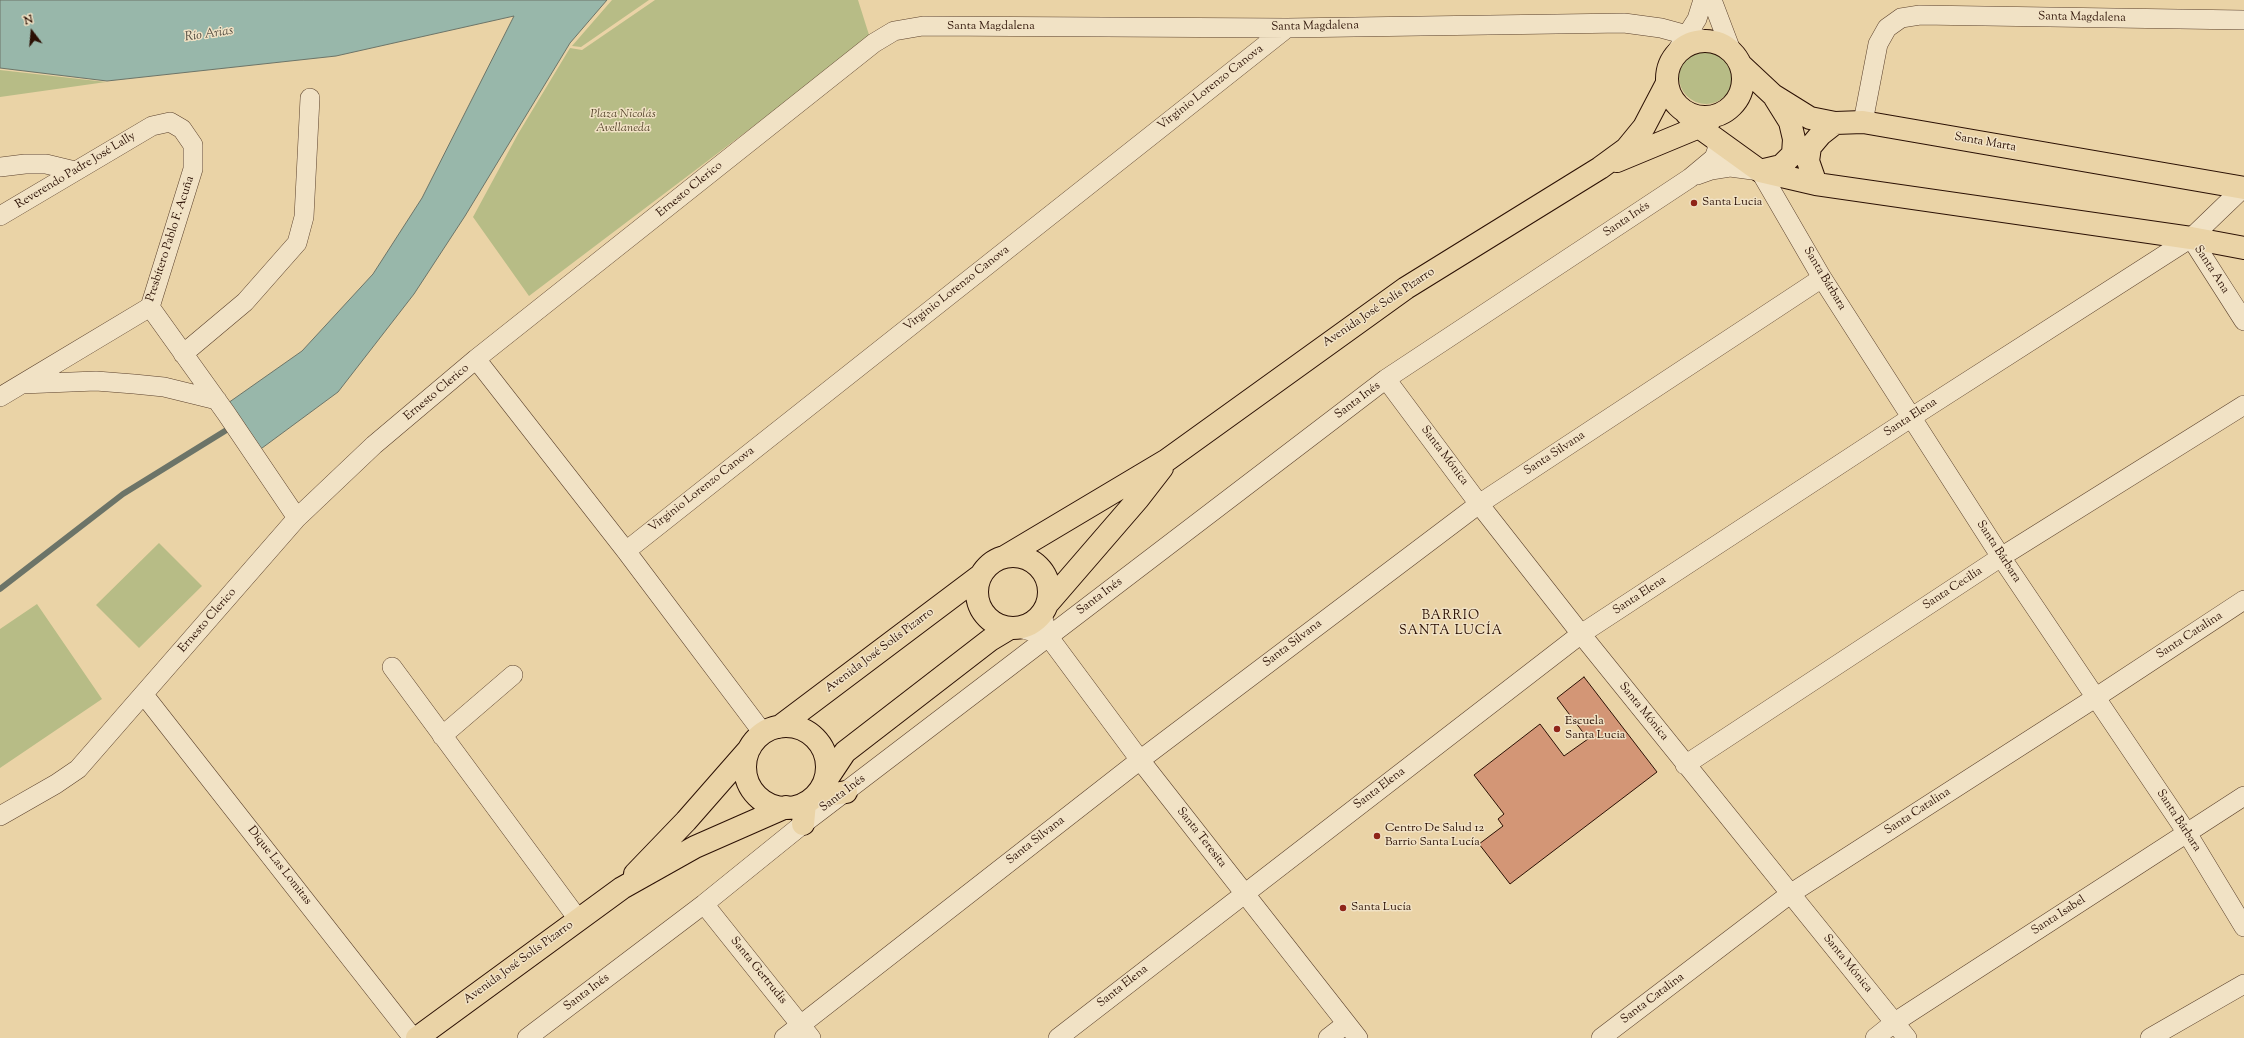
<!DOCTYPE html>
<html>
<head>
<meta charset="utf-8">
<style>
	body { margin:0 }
	#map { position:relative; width:2244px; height:1038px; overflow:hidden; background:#ead3a6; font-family:"Sorts Mill Goudy",serif }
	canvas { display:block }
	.north { position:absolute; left:12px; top:12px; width:40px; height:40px; -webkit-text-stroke:3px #f1e2c5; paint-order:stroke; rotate:344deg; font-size:11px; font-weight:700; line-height:16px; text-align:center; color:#2b1004 }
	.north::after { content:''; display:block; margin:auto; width:14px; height:18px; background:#2b1004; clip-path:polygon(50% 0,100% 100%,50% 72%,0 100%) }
</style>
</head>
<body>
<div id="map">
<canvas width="2244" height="1038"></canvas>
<div class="north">N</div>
</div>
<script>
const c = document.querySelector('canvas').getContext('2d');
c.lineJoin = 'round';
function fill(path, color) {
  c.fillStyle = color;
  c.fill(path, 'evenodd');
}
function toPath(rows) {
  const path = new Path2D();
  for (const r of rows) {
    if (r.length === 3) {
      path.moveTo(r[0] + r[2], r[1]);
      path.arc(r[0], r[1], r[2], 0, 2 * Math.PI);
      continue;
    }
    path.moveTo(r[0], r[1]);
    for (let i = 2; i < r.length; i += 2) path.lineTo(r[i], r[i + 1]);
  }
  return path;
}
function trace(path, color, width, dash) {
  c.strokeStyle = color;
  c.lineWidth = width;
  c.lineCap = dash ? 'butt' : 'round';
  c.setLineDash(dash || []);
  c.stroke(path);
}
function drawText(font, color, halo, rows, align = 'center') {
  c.font = font + ' "Sorts Mill Goudy",serif';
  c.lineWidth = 3;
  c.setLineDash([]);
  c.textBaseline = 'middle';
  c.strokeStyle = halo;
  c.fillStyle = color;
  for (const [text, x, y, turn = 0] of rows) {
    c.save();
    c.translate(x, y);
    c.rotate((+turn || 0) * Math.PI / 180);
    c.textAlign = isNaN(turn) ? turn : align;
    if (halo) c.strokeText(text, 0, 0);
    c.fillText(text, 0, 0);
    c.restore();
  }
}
fill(toPath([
	[612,0,649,0,581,47,572,46],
	[655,0,858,0,870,38,529,296,473,217,518,134,570,48,582,50],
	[1706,77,27],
	[0,70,106,82,0,97],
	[159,543,202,586,139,648,96,605],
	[37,604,102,699,0,768,0,629]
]), '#b7bc86');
const water = toPath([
	[0,0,607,0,570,43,465,216,414,294,338,392,258,451,228,403,302,351,373,274,422,198,514,16,336,56,107,81,0,68,0,0]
]);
fill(water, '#98b7aa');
trace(water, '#6c7468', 1);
trace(toPath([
	[0,589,123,494,233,426]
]), '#6c7468', 6);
const building = toPath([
	[1584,677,1657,772,1510,884,1479,844,1503,826,1498,819,1504,814,1474,775,1540,724,1564,756,1588,739,1557,698,1584,677]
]);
fill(building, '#d39676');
trace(building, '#2b1004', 1);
const minor = toPath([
	[1712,0,1731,50],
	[1675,54,1697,19,1703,0],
	[1863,122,1878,44,1887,28,1901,18,1920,15,2244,20],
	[0,167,25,164,46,164,75,171],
	[1697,175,1711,170,1730,167,1760,171,1822,278,2001,557,2187,833,2244,927],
	[0,216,152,126,170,122,182,129,193,145,193,169,150,307,0,397],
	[2191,238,2244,321],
	[150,307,226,413,297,518],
	[183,354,245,302,297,243,304,217,310,98],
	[476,359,626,551,763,733],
	[1386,379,1479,504,1581,634,1907,1038],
	[22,384,96,381,134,384,164,387,217,400],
	[626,551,1287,28],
	[1042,615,1048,636,1140,760,1358,1038],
	[1020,628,1048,636],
	[392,667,578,919],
	[144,695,413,1038],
	[442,736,513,675],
	[1685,765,2001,557,2244,405],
	[0,816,56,784,78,769,297,518,374,445,476,359,874,43,894,31,923,26,1287,28,1624,23,1661,28,1705,40],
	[704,904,811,1038],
	[527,1038,704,904,803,824,1386,379,1690,178,1714,158,1717,150,1717,139],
	[784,1038,1140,760,1479,504,1822,278],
	[1058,1038,1581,634,1912,417,2191,238,2244,187],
	[1328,1038,1346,1024],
	[1601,1038,1790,894,2095,698,2244,600],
	[1875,1038,1895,1022,2244,796],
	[2150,1038,2244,984]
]);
const major = toPath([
	[1705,79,38],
	[1742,66,1773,95,1810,118,1835,123,1863,122,2244,188],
	[1686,113,1699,127,1760,171,1816,184,2191,238,2244,248],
	[1617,161,1699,127,1710,120],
	[1760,171,1781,166,1793,154,1794,139,1790,122,1775,98],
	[1816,184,1808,161,1810,147,1821,134,1835,123],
	[1013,592,36],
	[1006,556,1167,460,1406,288,1600,168,1626,149,1644,127,1667,83],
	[1049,602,1138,499,1162,468],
	[786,767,41],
	[779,727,981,575],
	[825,782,845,752,990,640,1010,628],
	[816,795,829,795,846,792],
	[803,824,805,803],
	[635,874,686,821,750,748],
	[417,1038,622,888,695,847,786,807]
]);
trace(minor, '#5b412c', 20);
trace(major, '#2b1004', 24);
trace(minor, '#f1e2c5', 19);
trace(major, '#ead3a6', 22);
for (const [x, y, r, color] of [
	[1694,203,4,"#8f2418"],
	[1557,729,4,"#8f2418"],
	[1377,836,4,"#8f2418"],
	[1343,908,4,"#8f2418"]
]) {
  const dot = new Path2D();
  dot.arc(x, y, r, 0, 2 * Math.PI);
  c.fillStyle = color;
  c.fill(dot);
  trace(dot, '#f1e2c5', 1.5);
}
drawText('12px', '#2b1004', '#f1e2c5', [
	["Santa Magdalena",2082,18,1],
	["Santa Magdalena",991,27],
	["Santa Magdalena",1315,27,-1],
	["Virginio Lorenzo Canova",1211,88,-38],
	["Santa Marta",1985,143,10],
	["Reverendo Padre José Lally",76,171,-31],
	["Ernesto Clerico",690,190,-39],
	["Santa Inés",1627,220,-34],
	["Presbítero Pablo F. Acuña",171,239,-72],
	["Santa Ana",2211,270,57],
	["Santa Bárbara",1824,279,59],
	["Virginio Lorenzo Canova",957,289,-38],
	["Avenida José Solís Pizarro",1379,308,-34],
	["Ernesto Clerico",437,393,-40],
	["Santa Inés",1358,401,-37],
	["Santa Elena",1911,418,-33],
	["Santa Silvana",1555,454,-33],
	["Santa Mónica",1444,456,53],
	["Virginio Lorenzo Canova",702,490,-38],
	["Santa Bárbara",1998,552,57],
	["Santa Cecilia",1953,589,-33],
	["Santa Elena",1640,596,-33],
	["Santa Inés",1100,597,-37],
	["Ernesto Clerico",208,621,-49],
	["Santa Catalina",2190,636,-33],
	["Santa Silvana",1293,644,-37],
	["Avenida José Solís Pizarro",880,651,-37],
	["Santa Mónica",1643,712,51],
	["Santa Elena",1380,789,-37],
	["Santa Inés",843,794,-37],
	["Santa Catalina",1918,812,-33],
	["Santa Bárbara",2178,821,57],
	["Santa Teresita",1201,838,52],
	["Santa Silvana",1036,841,-38],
	["Dique Las Lomitas",279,866,52],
	["Santa Isabel",2059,916,-33],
	["Avenida José Solís Pizarro",519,963,-36],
	["Santa Mónica",1847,964,51],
	["Santa Gertrudis",758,971,51],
	["Santa Elena",1123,987,-38],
	["Santa Inés",587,993,-37],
	["Santa Catalina",1653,999,-37]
]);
drawText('italic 12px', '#55442b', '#f1e2c5', [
	["Plaza Nicolás",623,115],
	["Avellaneda",623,129]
]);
drawText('12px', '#2b1004', '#f1e2c5', [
	["Santa Lucia",1702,203],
	["Escuela",1565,722],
	["Santa Lucia",1565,736],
	["Centro De Salud 12",1385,829],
	["Barrio Santa Lucía",1385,843],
	["Santa Lucía",1351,908]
], 'left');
drawText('italic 13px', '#514a3e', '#f1e2c5', [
	["Río Arias",209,35,-8]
]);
c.letterSpacing = '1px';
drawText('13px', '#2b1004', '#f1e2c5', [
	["BARRIO",1451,617],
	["SANTA LUCÍA",1451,632]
]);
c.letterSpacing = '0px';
</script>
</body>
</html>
